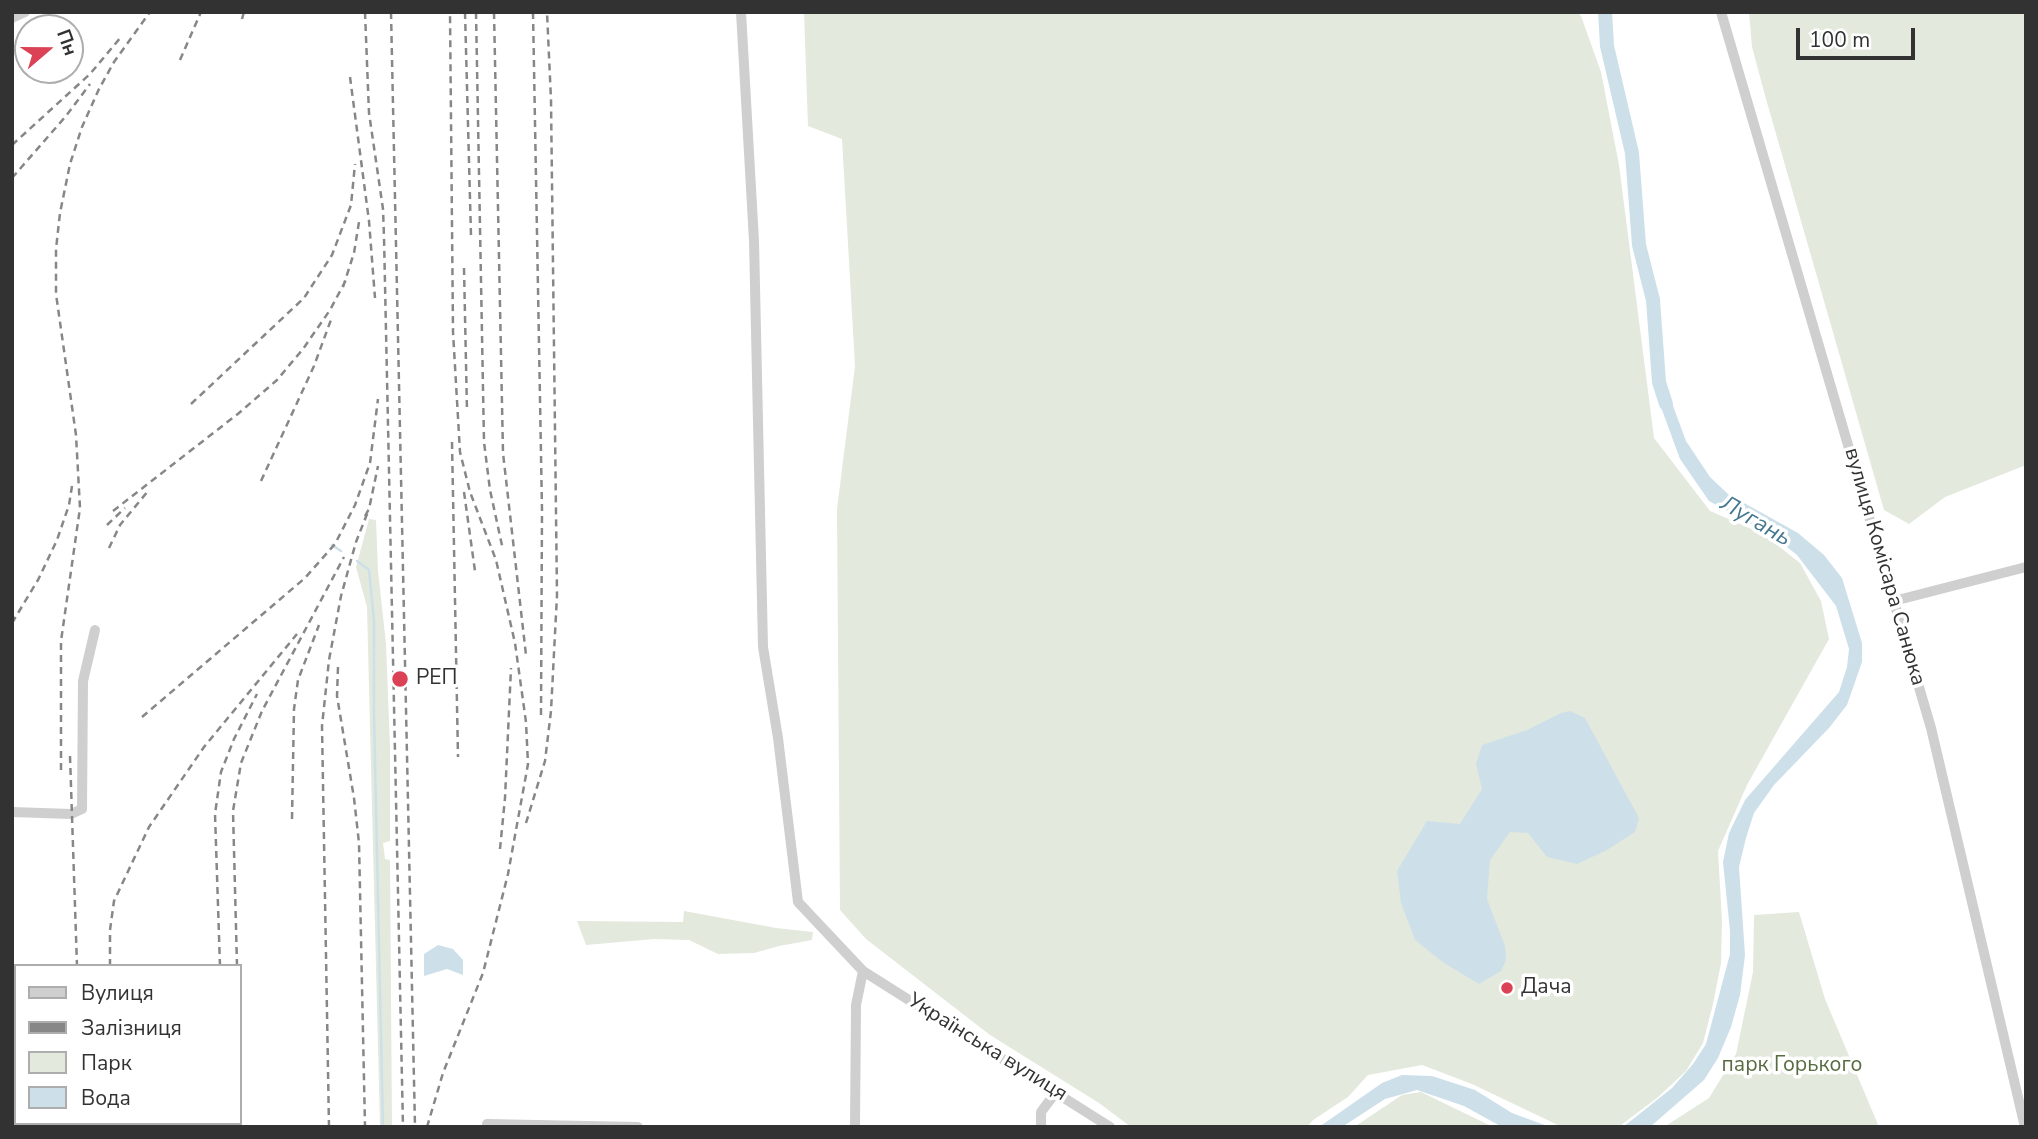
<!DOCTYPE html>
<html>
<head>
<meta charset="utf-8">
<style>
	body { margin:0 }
	#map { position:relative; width:2038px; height:1139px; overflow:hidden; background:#fff; font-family:"Nunito Sans",sans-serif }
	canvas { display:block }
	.frame { position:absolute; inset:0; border:14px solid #323232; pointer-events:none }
	.legend { position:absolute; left:14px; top:964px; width:228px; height:161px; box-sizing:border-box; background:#fff; border:2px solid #adadad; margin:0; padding:9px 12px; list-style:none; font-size:21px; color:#323232 }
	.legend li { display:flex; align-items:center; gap:14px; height:35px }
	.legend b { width:35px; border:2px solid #adadad }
	.north { position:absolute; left:14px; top:14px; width:70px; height:70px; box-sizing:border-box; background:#fff; border:2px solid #adadad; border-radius:50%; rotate:70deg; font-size:19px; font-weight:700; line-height:28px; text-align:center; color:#323232 }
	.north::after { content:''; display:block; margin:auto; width:24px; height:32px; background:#db4256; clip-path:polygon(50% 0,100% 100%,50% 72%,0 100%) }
	.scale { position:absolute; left:1796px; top:28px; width:119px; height:32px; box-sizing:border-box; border:4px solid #323232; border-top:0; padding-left:9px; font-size:21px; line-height:24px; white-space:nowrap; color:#323232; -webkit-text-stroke:5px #fff; paint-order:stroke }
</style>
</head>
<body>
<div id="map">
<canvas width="2038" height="1139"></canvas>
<div class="frame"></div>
<ul class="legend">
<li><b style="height:9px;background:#cfcfcf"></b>Вулиця</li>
<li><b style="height:9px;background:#878787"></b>Залізниця</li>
<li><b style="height:19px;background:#e3e9dc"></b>Парк</li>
<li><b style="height:19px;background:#cde0ea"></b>Вода</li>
</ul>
<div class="north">Пн</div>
<div class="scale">100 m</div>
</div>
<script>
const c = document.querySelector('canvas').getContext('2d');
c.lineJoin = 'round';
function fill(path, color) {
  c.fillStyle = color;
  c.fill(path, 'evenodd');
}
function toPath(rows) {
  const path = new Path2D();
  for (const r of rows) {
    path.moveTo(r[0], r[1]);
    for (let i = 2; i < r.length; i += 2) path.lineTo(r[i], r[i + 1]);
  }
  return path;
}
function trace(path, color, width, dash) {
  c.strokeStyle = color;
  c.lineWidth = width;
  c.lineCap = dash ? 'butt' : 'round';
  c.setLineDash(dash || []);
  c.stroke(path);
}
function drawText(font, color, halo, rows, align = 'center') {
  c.font = font + ' "Nunito Sans",sans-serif';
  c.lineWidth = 7;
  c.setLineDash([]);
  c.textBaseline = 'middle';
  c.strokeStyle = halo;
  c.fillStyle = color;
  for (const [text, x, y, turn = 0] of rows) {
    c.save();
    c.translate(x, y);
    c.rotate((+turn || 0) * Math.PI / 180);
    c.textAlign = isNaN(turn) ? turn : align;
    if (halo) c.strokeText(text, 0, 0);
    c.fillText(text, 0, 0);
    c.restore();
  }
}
fill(toPath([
	[804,12,1577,12,1581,16,1601,72,1619,165,1654,438,1710,511,1763,534,1800,563,1821,601,1829,639,1747,785,1718,851,1722,921,1721,963,1713,1004,1703,1043,1686,1071,1657,1098,1621,1125,1562,1127,1472,1084,1422,1065,1368,1075,1348,1097,1313,1120,1307,1127,1131,1127,1099,1103,990,1035,866,939,840,910,837,509,855,366,842,139,808,126],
	[1749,12,2026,12,2026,465,1945,497,1909,524,1884,510,1766,99,1752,47],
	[369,519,376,520,378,571,386,644,390,747,390,841,383,843,385,859,390,860,392,1127,380,1127,367,607,356,567],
	[684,911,776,928,813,932,812,940,779,946,754,953,718,954,689,940,654,939,586,945,577,921,683,922],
	[1799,912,1825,999,1879,1127,1664,1127,1709,1098,1736,1054,1753,972,1754,915],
	[1421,1092,1493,1127,1354,1127,1402,1095]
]), '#e3e9dc');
fill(toPath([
	[1665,384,1686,441,1710,477,1728,494,1798,533,1824,555,1842,578,1862,643,1862,662,1847,705,1829,728,1774,785,1754,813,1746,838,1739,867,1745,955,1740,995,1731,1027,1718,1058,1704,1080,1650,1127,1623,1127,1672,1088,1693,1064,1706,1044,1730,954,1730,931,1723,862,1729,833,1745,800,1839,692,1847,667,1849,649,1836,606,1797,555,1773,536,1709,501,1680,459,1654,388],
	[1570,711,1585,718,1639,818,1635,832,1607,850,1577,864,1547,857,1528,833,1510,832,1490,860,1487,899,1505,946,1506,960,1501,971,1479,984,1444,963,1415,940,1401,903,1397,871,1427,821,1460,824,1482,789,1476,764,1482,745,1527,730,1561,713],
	[438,945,453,949,463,960,463,975,447,969,424,976,424,954],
	[1402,1075,1432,1076,1475,1090,1512,1113,1550,1127,1502,1127,1464,1106,1417,1090,1385,1099,1342,1127,1319,1127,1382,1083]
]), '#cde0ea');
trace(toPath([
	[332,545,341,551],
	[357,561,369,570,374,621,374,715,383,1127]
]), '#cde0ea', 2.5);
trace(toPath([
	[1605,12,1607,46,1632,153,1639,245,1653,300,1659,382,1666,404]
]), '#cde0ea', 14);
trace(toPath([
	[741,12,754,241,763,647,778,738,798,902,863,971,1110,1127],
	[1721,12,1931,728,2025,1127],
	[12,18,25,12],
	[1894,601,2026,567],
	[12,812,71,814,82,809,83,681,95,630],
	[487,1127,487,1124,638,1127],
	[855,1127,856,1005,863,971],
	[1041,1127,1041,1112,1056,1092]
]), '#cfcfcf', 10);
trace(toPath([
	[365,12,369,113,383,209,384,237,403,1127],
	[391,12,415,1127],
	[465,12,471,236],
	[476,12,484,442,490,490,503,550],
	[494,12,503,453,526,655],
	[533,12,542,510,541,715],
	[242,19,244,12],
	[180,60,201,12],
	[350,77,369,221,375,298],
	[12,145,90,74,121,37],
	[12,178,66,116,90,84],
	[464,268,467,411],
	[343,287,354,253,359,222],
	[191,404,304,298,332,255,351,205,355,164],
	[452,442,458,757],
	[261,481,314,366,332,317],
	[464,492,475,571],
	[113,511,239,413,277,380,303,349,330,310,346,280],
	[365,516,369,509,378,466],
	[107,525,125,508],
	[109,548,120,525,148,491],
	[12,623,38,580,57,540,69,505,72,486],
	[338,667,337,696,354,798,359,843,365,1127],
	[142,717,305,578,335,544,355,505,370,463,378,399],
	[70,756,77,966],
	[61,770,61,641,80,508,76,435,56,294,56,249,60,213,70,164,82,127,99,89,114,62,150,12],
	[292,819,294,709,298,680,319,625],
	[526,823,545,761,551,711,557,595,551,100,547,12],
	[500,849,505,798,511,668],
	[110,966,110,930,114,901,149,827,204,747,297,634],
	[220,966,215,814,221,772,234,739,257,694],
	[237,966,233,811,241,763,262,711,344,557],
	[240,1100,240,1127],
	[111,1123,111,1127],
	[223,1123,223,1127],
	[329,1127,322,726,329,660,341,596,356,542,369,509],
	[427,1127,443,1073,483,973,508,874,528,764,526,722,515,643,496,560,470,492,460,452,453,332,450,12]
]), '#878787', 2.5, [7, 5]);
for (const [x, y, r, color] of [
	[400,679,9,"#db4256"],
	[1507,988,7,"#db4256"]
]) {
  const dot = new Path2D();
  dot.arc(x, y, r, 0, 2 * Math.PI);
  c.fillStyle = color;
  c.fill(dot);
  trace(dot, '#fff', 2.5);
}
drawText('21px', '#323232', '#fff', [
	["вулиця Комісара Санюка",1884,567,74],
	["Українська вулиця",987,1048,32]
]);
drawText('21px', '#323232', '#fff', [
	["РЕП",416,679],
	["Дача",1521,988]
], 'left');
drawText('21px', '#586c41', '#fff', [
	["парк Горького",1792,1066]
]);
drawText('italic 23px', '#447790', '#fff', [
	["Лугань",1755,522,30]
]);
</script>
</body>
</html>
